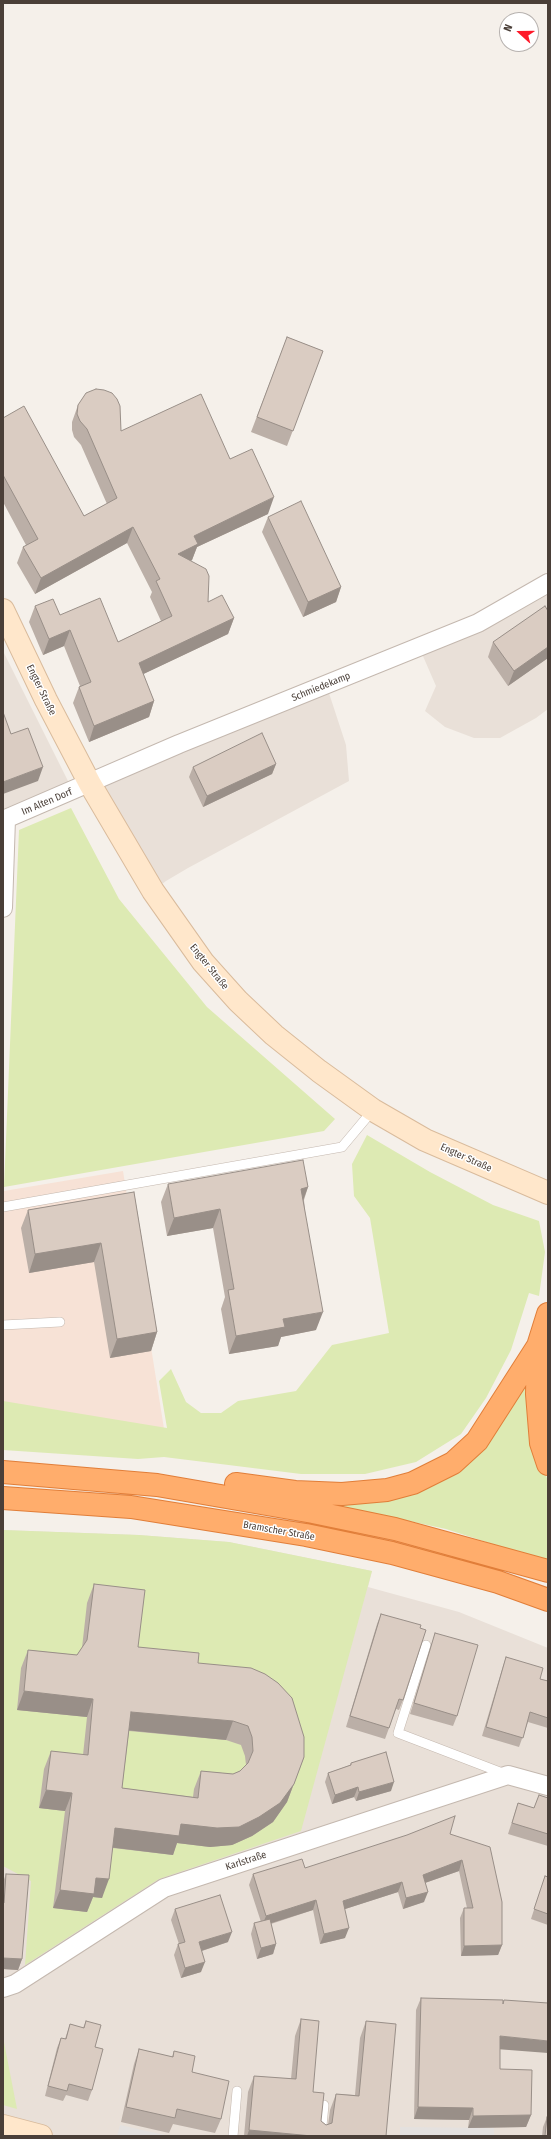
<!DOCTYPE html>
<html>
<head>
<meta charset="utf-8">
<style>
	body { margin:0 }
	#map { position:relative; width:551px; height:2139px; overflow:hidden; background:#f5f0ea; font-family:"Fira Sans Condensed",sans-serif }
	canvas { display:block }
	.frame { position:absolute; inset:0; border:4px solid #4a3f38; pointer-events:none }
	.north { position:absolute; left:499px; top:12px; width:40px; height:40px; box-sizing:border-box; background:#fff; border:1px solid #b7b2af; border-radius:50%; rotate:291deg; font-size:11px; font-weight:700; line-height:16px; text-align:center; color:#4a3f38 }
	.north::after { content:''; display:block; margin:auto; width:14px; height:18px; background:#fe1929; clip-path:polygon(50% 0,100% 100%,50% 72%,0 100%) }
</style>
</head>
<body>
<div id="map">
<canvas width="551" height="2139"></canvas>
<div class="frame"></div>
<div class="north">N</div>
</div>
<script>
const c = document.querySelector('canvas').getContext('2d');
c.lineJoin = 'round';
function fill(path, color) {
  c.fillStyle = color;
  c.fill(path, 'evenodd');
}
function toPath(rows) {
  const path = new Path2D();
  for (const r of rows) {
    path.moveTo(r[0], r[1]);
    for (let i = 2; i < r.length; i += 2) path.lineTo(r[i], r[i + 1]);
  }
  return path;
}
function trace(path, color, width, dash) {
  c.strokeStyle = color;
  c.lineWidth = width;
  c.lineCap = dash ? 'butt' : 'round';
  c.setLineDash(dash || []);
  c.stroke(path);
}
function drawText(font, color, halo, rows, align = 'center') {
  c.font = font + ' "Fira Sans Condensed",sans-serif';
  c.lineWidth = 3;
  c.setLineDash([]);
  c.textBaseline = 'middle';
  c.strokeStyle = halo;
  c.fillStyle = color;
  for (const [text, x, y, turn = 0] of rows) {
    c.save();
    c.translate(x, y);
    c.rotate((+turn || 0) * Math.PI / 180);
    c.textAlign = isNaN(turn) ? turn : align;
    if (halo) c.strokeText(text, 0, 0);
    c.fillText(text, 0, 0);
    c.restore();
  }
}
fill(toPath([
	[548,583,548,709,536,718,500,738,474,738,445,727,425,711,436,686,419,647],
	[3,651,73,791,3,820],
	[326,684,346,745,349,781,188,868,166,881,153,891,90,784],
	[3,1530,139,1535,229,1542,372,1571,368,1587,459,1612,548,1648,548,2136,3,2136]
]), '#e9e0d8');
fill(toPath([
	[123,1171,165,1435,3,1408,4,1191]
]), '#f7e2d6');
fill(toPath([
	[71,808,119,899,207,1007,335,1119,324,1131,4,1187,19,830],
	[367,1135,430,1172,493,1205,539,1221,545,1252,539,1296,529,1293,511,1350,486,1398,461,1434,416,1462,365,1474,301,1474,164,1457,138,1459,3,1450,3,1401,167,1428,159,1381,171,1369,186,1402,201,1413,221,1413,238,1401,296,1391,332,1345,389,1333,370,1218,354,1196,352,1164],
	[529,1377,528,1425,548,1481,548,1562,446,1529,325,1503,451,1473],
	[3,1530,139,1535,229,1542,372,1571,301,1831,159,1879,25,1965,31,1881,3,1866],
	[3,2037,17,2109,3,2105]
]), '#ddeab3');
fill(toPath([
	[120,2125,169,2136,117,2136],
	[400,2127,494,2128,494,2136,400,2136]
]), '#e4e1df');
const lane = toPath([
	[3,1207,342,1147,373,1110],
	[3,1325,60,1322],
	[426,1645,398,1733,505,1774],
	[233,2136,237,2091],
	[321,2136,324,2105]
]);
const street = toPath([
	[3,820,179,744,478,623,548,583],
	[3,908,6,819],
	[3,1988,15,1984,164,1888,508,1775,548,1786]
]);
const secondary = toPath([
	[3,610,46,700,90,784,153,891,203,962,238,1001,274,1035,319,1071,373,1110,425,1140,548,1193],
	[3,2126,41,2136]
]);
const highway = toPath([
	[538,1346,537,1394,541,1443,548,1464],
	[3,1472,157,1485,313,1512,395,1529,548,1571],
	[236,1484,295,1492,342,1494,387,1490,413,1483,453,1463,477,1441,538,1346,548,1314],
	[3,1498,131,1507,306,1535,392,1553,498,1582,548,1600]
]);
trace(lane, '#c4b8af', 10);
trace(street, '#c4b8af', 20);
trace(secondary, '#d9bb9c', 24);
trace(highway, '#e17e39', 24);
trace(lane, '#fff', 9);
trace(street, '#fff', 18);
trace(secondary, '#ffe7cb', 22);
trace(highway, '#ffad6c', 22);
fill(toPath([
	[287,337,323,351,287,446,251,432],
	[78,405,121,431,230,459,268,514,197,547,192,560,191,561,208,602,234,618,228,634,143,674,154,701,149,717,89,742,73,703,79,687,80,686,64,646,43,655,29,622,35,606,60,615,118,642,161,621,150,597,152,592,127,543,35,594,17,563,23,547,26,545,3,502,3,418,84,516,107,504,81,445,74,437,72,430,72,422],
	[268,517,341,587,336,602,303,617,262,532],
	[548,611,548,658,508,686,488,657,493,642],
	[276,764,272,774,203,807,189,777,193,767],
	[168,1184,308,1187,304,1200,316,1330,281,1337,278,1346,229,1354,221,1309,225,1297,213,1228,167,1236,161,1202],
	[134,1192,157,1332,151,1351,110,1358,94,1262,29,1273,21,1228,28,1210],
	[94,1584,138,1647,198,1663,304,1757,287,1802,273,1822,252,1836,232,1845,210,1847,177,1843,173,1855,113,1848,102,1898,93,1897,87,1912,53,1908,65,1811,39,1808,44,1769,51,1751,83,1755,87,1717,17,1710,21,1668,28,1650,77,1655,82,1648,87,1603],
	[129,1731,226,1740,241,1745,245,1756,246,1765,240,1771,233,1774,201,1771,194,1789,193,1797,122,1788],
	[381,1614,403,1700,399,1710,396,1709,385,1739,346,1727,377,1624],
	[435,1633,457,1716,453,1726,410,1714,432,1643],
	[506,1657,540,1679,548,1681,548,1728,528,1722,519,1747,482,1736,503,1666],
	[351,1763,391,1791,356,1801,354,1797,332,1804,325,1782,328,1773,350,1765],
	[539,1795,548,1798,548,1846,508,1834,518,1803,534,1808],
	[450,1834,502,1945,498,1955,461,1956,460,1918,464,1908,467,1908,459,1871,425,1883,424,1902,403,1909,398,1892,345,1909,345,1938,320,1944,313,1910,271,1924,276,1944,273,1954,257,1959,251,1934,254,1923,261,1922,249,1885,253,1874,305,1868],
	[6,1874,22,1959,18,1970,3,1969,3,1882],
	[545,1876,548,1877,548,1925,531,1919],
	[175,1909,228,1942,202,1951,201,1972,181,1978,174,1955,178,1944,179,1944,171,1920],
	[421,1998,500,2049,500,2069,531,2115,526,2127,468,2128,469,2120,414,2119,416,2010],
	[301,2019,313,2092,321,2121,326,2125,328,2125,330,2110,336,2094,355,2095,360,2038,366,2021,386,2136,244,2136,248,2092,254,2076,291,2079,295,2036],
	[86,2021,95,2047,92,2090,88,2101,66,2095,63,2101,45,2096,57,2048,61,2038,65,2039,70,2024,83,2028],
	[139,2049,172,2057,174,2051,192,2072,221,2119,215,2133,173,2124,169,2133,121,2122,134,2064],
	[547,2117,548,2136,542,2136,543,2127]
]), '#bbafa7');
fill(toPath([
	[274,497,268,514,197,547,192,560,173,570,178,554,194,536],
	[133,527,127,543,35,594,41,578],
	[341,587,336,602,303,617,308,602],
	[234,618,228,634,133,679,139,663],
	[70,630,64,646,43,655,49,639],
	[548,647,548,658,508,686,514,671],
	[154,701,149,717,89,742,94,726],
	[276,764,272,774,203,807,207,796],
	[43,767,38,781,3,794,3,782],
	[308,1187,301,1206,301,1189],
	[220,1209,213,1228,167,1236,174,1218],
	[101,1243,94,1262,29,1273,35,1254],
	[323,1312,316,1330,281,1337,278,1346,229,1354,236,1336,283,1319],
	[157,1332,151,1351,110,1358,117,1339],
	[24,1691,93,1699,87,1717,17,1710],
	[131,1712,233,1721,226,1740,125,1730],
	[304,1757,287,1802,273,1822,252,1836,232,1845,210,1847,177,1843,173,1855,108,1847,115,1828,181,1824],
	[394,1782,391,1791,356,1801,359,1792],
	[358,1787,354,1797,332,1804,335,1795],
	[46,1790,72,1793,65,1811,39,1808],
	[462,1860,459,1871,419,1885,423,1875],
	[96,1878,109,1879,102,1898,93,1897,87,1912,53,1908,60,1890],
	[402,1882,398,1892,339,1911,343,1901],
	[428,1892,424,1902,403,1909,406,1898],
	[316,1900,313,1910,262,1926,266,1916],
	[349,1928,345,1938,320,1944,324,1934],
	[232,1932,228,1942,195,1953,199,1942],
	[276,1944,273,1954,257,1959,261,1948],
	[502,1945,498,1955,461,1956,464,1946],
	[3,1958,22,1959,18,1970,3,1969],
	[205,1962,201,1972,181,1978,185,1968],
	[500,2036,548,2041,548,2053,496,2049],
	[418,2107,473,2108,469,2120,414,2119],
	[531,2115,526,2127,468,2128,473,2116],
	[249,2130,312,2136,247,2136]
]), '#998f88');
const building = toPath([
	[287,337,323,351,293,431,257,417,287,337],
	[96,389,104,390,112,393,117,399,120,406,121,431,201,394,230,459,252,449,274,497,194,536,198,544,178,554,206,569,209,576,208,602,222,595,234,618,139,663,154,701,94,726,79,687,91,682,70,630,49,639,35,606,53,599,60,615,100,598,118,642,172,616,156,581,160,579,133,527,41,578,23,547,38,539,3,475,3,418,24,406,84,516,117,498,87,429,80,421,77,414,78,405,86,393,96,389],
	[301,501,341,587,308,602,268,517,301,501],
	[545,606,548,611,548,647,514,671,493,642,545,606],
	[3,712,11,734,28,728,43,767,3,782,3,712],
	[262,733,276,764,207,796,193,767,262,733],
	[303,1160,308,1187,301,1189,323,1312,283,1319,285,1327,236,1336,228,1290,234,1289,220,1209,174,1218,168,1184,303,1160],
	[134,1192,157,1332,117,1339,101,1243,35,1254,28,1210,134,1192],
	[94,1584,145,1590,138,1647,199,1653,198,1663,251,1668,265,1674,278,1683,292,1698,304,1737,304,1757,294,1784,280,1803,259,1817,239,1827,217,1828,181,1824,179,1836,115,1828,109,1879,96,1878,94,1894,60,1890,72,1793,46,1790,51,1751,88,1755,93,1699,24,1691,28,1650,77,1655,87,1640,94,1584],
	[131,1712,233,1721,248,1726,252,1737,253,1751,248,1763,240,1771,233,1774,201,1771,198,1798,122,1788,131,1712],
	[381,1614,421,1625,420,1628,426,1630,403,1700,399,1699,389,1728,350,1716,381,1614],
	[435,1633,478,1645,457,1716,414,1703,435,1633],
	[506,1657,543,1668,540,1679,548,1681,548,1718,530,1712,523,1738,486,1727,506,1657],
	[386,1752,394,1782,359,1792,358,1787,335,1795,328,1773,351,1765,351,1763,386,1752],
	[539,1795,548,1798,548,1834,512,1823,518,1803,534,1808,539,1795],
	[455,1816,450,1834,490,1847,502,1902,502,1945,464,1946,464,1908,473,1908,462,1860,423,1875,428,1892,406,1898,402,1882,343,1901,349,1928,324,1934,316,1900,266,1916,253,1874,302,1859,305,1868,407,1835,455,1816],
	[6,1874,29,1875,22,1959,3,1958,3,1903,4,1903,6,1874],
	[545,1876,548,1877,548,1914,534,1909,545,1876],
	[220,1895,232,1932,199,1942,205,1962,185,1968,178,1944,185,1942,175,1909,220,1895],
	[270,1919,276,1944,261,1948,254,1923,270,1919],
	[421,1998,503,2000,503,2004,504,2000,548,2003,548,2041,500,2036,500,2069,532,2070,531,2115,473,2116,473,2108,418,2107,421,1998],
	[301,2019,319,2021,313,2092,324,2093,321,2121,326,2125,332,2123,336,2094,359,2096,366,2021,396,2024,386,2136,312,2136,249,2130,254,2076,296,2079,301,2019],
	[86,2021,101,2025,95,2047,103,2049,92,2090,69,2084,67,2091,48,2086,61,2038,66,2039,70,2024,84,2028,86,2021],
	[139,2049,173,2057,174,2051,195,2056,192,2072,229,2081,221,2119,177,2109,175,2118,126,2107,139,2049],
	[547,2117,548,2117,548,2136,545,2136,547,2117]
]);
fill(building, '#daccc2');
trace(building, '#998f88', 1);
drawText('10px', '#4a3f38', '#fff', [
	["Schmiedekamp",321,687,-22],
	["Engter Straße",41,690,64],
	["Im Alten Dorf",47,802,-23],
	["Engter Straße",209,967,51],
	["Engter Straße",466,1158,24],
	["Bramscher Straße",279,1531,10],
	["Karlstraße",246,1861,-18]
]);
</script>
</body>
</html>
